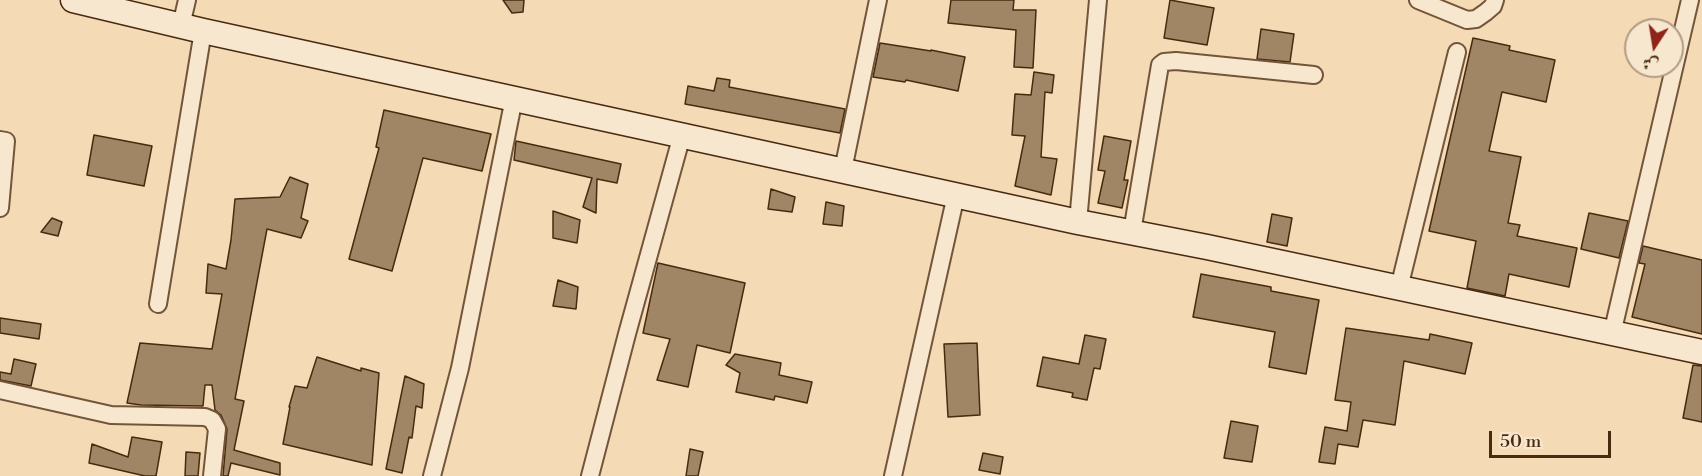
<!DOCTYPE html>
<html>
<head>
<meta charset="utf-8">
<style>
	body { margin:0 }
	#map { position:relative; width:1702px; height:476px; overflow:hidden; background:#f4dab5; font-family:"Libre Bodoni",Amiri,serif }
	canvas { display:block }
	.north { position:absolute; left:1624px; top:18px; width:60px; height:60px; box-sizing:border-box; background:#f8e7cf; border:2px solid #b29b83; border-radius:50%; rotate:192deg; font-size:16px; font-weight:700; line-height:24px; text-align:center; color:#482a10 }
	.north::after { content:''; display:block; margin:auto; width:21px; height:27px; background:#8f2418; clip-path:polygon(50% 0,100% 100%,50% 72%,0 100%) }
	.scale { position:absolute; left:1489px; top:431px; width:122px; height:27px; box-sizing:border-box; border:3px solid #482a10; border-top:0; padding-left:8px; font-size:18px; line-height:21px; white-space:nowrap; color:#482a10; -webkit-text-stroke:4px #f8e7cf; paint-order:stroke }
</style>
</head>
<body>
<div id="map">
<canvas width="1702" height="476"></canvas>
<div class="north">ش</div>
<div class="scale">50 m</div>
</div>
<script>
const c = document.querySelector('canvas').getContext('2d');
c.lineJoin = 'round';
function fill(path, color) {
  c.fillStyle = color;
  c.fill(path, 'evenodd');
}
function toPath(rows) {
  const path = new Path2D();
  for (const r of rows) {
    path.moveTo(r[0], r[1]);
    for (let i = 2; i < r.length; i += 2) path.lineTo(r[i], r[i + 1]);
  }
  return path;
}
function trace(path, color, width, dash) {
  c.strokeStyle = color;
  c.lineWidth = width;
  c.lineCap = dash ? 'butt' : 'round';
  c.setLineDash(dash || []);
  c.stroke(path);
}
const building = toPath([
	[503,0,524,0,523,12,512,13,503,0],
	[951,0,1014,0,1013,10,1036,10,1033,68,1014,67,1016,30,948,23,951,0],
	[1170,0,1214,8,1207,45,1164,38,1170,0],
	[1261,29,1294,34,1290,62,1257,59,1261,29],
	[1473,38,1510,46,1509,50,1555,60,1546,102,1502,92,1489,151,1521,157,1508,223,1520,225,1517,236,1577,248,1569,287,1509,274,1505,296,1467,288,1476,241,1429,231,1473,38],
	[880,43,931,51,931,50,965,57,958,91,906,80,905,82,873,77,880,43],
	[1034,72,1054,75,1052,93,1045,92,1041,157,1057,159,1051,195,1015,186,1025,136,1012,135,1015,94,1031,95,1034,72],
	[717,78,730,80,729,87,845,109,840,133,685,104,688,86,714,91,717,78],
	[384,110,491,134,482,171,423,158,392,271,349,259,379,148,376,147,384,110],
	[94,135,152,146,144,186,87,175,94,135],
	[1104,136,1131,141,1124,180,1128,180,1122,208,1098,203,1105,171,1098,170,1104,136],
	[516,141,621,164,617,183,597,179,596,213,583,207,592,178,514,160,516,141],
	[290,177,308,184,301,218,308,221,301,238,267,229,235,399,244,401,234,450,280,463,280,475,231,463,228,476,223,476,227,429,221,415,215,410,212,385,205,385,203,406,141,405,127,403,140,343,212,349,222,294,206,293,208,264,226,269,231,240,235,199,280,197,290,177],
	[771,189,795,197,792,212,768,209,771,189],
	[826,202,844,206,842,226,823,224,826,202],
	[553,211,580,220,577,243,553,238,553,211],
	[1589,213,1628,221,1619,258,1581,249,1589,213],
	[1272,214,1292,218,1287,246,1267,242,1272,214],
	[52,218,62,222,58,236,41,232,52,218],
	[1643,246,1702,260,1702,334,1632,317,1645,264,1639,263,1643,246],
	[658,263,745,283,730,353,697,345,688,387,657,380,670,339,643,333,658,263],
	[1201,274,1271,287,1271,291,1319,300,1306,374,1269,367,1275,332,1193,317,1201,274],
	[558,280,578,287,576,309,553,306,558,280],
	[0,318,41,324,39,339,0,333,0,318],
	[1346,328,1429,340,1430,334,1472,343,1465,374,1404,361,1395,425,1363,420,1358,447,1338,444,1335,464,1319,462,1325,427,1347,431,1351,402,1335,400,1346,328],
	[1085,335,1106,339,1100,369,1094,368,1087,400,1072,397,1073,393,1037,386,1043,357,1079,364,1085,335],
	[977,343,980,415,948,417,944,344,977,343],
	[735,354,781,363,779,375,812,382,807,403,775,396,774,400,736,392,740,373,726,365,735,354],
	[317,357,361,371,361,368,379,373,372,465,283,444,290,407,289,407,295,386,307,388,317,357],
	[14,359,36,364,31,386,0,380,0,372,11,374,14,359],
	[1693,365,1702,366,1702,422,1683,418,1693,365],
	[405,376,424,384,422,408,416,406,412,438,409,437,402,473,386,469,405,376],
	[1231,421,1258,426,1252,462,1224,458,1231,421],
	[132,437,162,442,156,476,145,476,89,463,92,444,128,457,132,437],
	[690,449,703,452,698,476,686,476,690,449],
	[186,452,200,453,198,476,185,476,186,452],
	[983,453,1003,457,1000,474,979,470,983,453]
]);
fill(building, '#a18666');
trace(building, '#482a10', 1.5);
const minor = toPath([
	[1418,0,1467,20,1476,19,1486,12,1493,6,1495,0],
	[181,26,187,0],
	[0,140,6,141,0,208],
	[843,170,878,0],
	[1078,222,1098,0],
	[1132,232,1160,65,1164,62,1176,61,1314,75],
	[1399,288,1457,52],
	[158,304,203,31],
	[1612,334,1690,0],
	[0,390,111,415,205,417,212,420,217,429,212,476],
	[432,476,460,368,514,98],
	[590,476,627,334,682,135],
	[893,476,956,195]
]);
const secondary = toPath([
	[73,0,203,31,1078,222,1207,247,1702,352]
]);
trace(minor, '#735639', 20);
trace(secondary, '#482a10', 27);
trace(minor, '#f8e7cf', 16);
trace(secondary, '#f8e7cf', 24);
</script>
</body>
</html>
